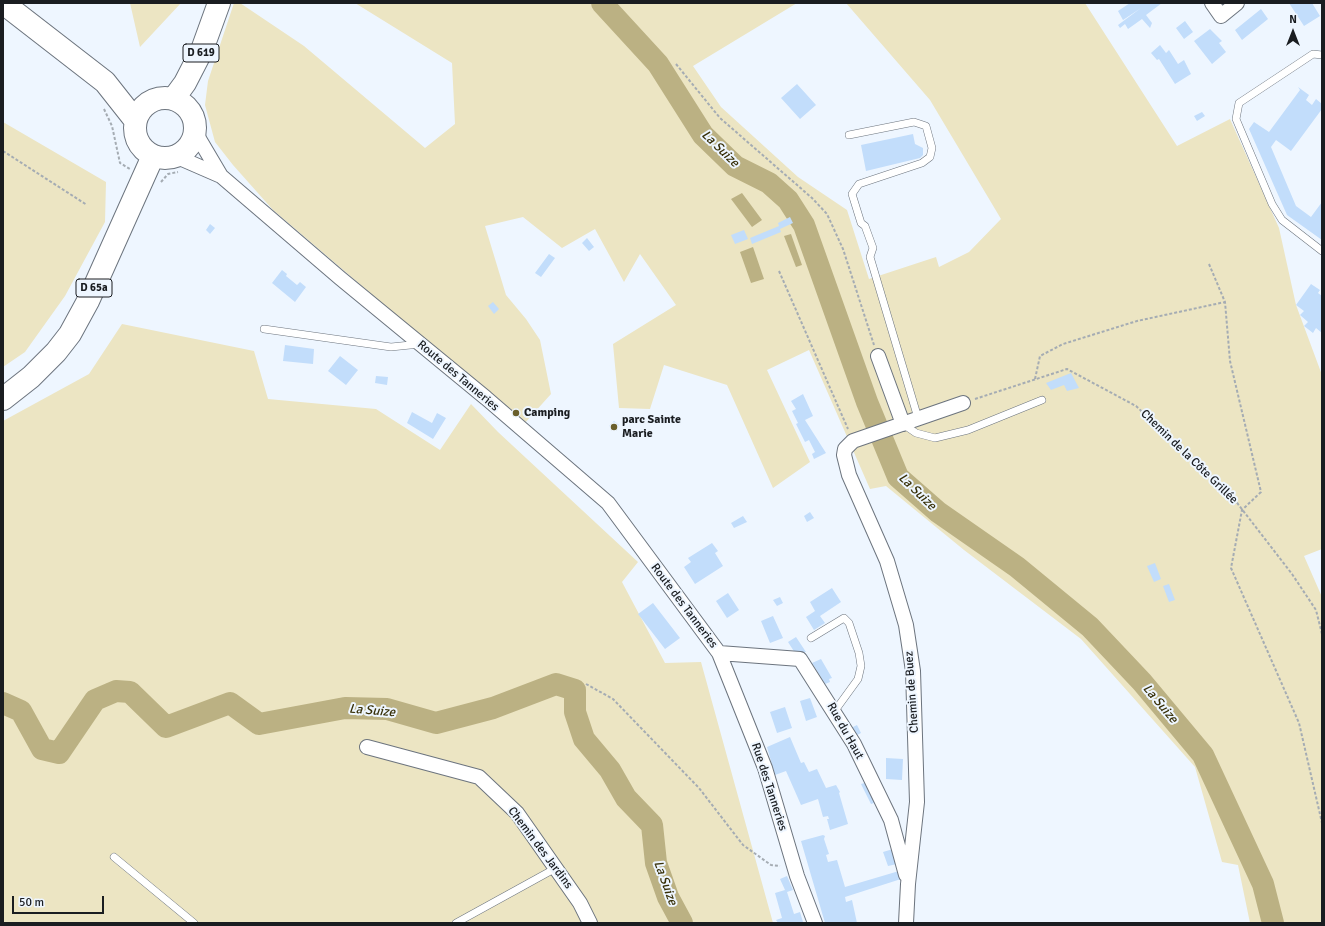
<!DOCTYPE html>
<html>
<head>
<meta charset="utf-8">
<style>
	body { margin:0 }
	#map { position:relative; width:1325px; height:926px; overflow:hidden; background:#eef6ff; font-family:Signika,sans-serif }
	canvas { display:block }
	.frame { position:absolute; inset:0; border:4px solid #1a1d21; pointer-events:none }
	.north { position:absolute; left:1273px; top:12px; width:40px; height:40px; -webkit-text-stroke:3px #eef6ff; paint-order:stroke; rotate:0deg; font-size:11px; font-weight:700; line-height:16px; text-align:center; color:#1a1d21 }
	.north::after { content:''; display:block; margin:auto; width:14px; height:18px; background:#1a1d21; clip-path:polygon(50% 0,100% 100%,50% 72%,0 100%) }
	.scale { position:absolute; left:12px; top:896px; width:92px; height:18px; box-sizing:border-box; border:2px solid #1a1d21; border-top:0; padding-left:5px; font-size:12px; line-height:14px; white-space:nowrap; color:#1a1d21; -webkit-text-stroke:3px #eef6ff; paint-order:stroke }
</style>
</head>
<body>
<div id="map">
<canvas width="1325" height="926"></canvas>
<div class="frame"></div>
<div class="north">N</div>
<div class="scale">50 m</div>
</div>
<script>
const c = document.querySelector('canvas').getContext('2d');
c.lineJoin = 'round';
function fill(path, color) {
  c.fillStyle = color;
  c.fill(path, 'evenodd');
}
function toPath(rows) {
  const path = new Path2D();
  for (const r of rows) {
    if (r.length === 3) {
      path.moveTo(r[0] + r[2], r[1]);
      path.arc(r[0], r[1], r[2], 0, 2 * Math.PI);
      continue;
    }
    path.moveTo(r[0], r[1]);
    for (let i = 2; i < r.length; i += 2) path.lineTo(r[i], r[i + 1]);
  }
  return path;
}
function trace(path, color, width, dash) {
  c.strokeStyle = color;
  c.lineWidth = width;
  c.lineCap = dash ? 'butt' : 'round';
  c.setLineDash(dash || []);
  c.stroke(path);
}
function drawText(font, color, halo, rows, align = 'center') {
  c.font = font + ' Signika,sans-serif';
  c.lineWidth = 4;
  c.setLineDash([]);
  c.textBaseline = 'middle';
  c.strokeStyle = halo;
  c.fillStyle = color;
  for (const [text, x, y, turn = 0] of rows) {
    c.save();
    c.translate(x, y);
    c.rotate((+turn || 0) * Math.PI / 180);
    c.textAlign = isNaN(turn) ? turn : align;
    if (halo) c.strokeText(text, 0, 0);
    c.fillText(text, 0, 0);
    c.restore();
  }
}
fill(toPath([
	[130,3,181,3,140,47],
	[234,3,240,3,304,46,425,148,455,124,452,63,355,3,797,3,693,66,721,107,798,177,847,210,869,279,936,257,939,267,969,252,1001,219,930,100,846,3,1085,3,1177,146,1230,119,1279,228,1296,305,1322,375,1322,549,1304,556,1322,597,1322,923,1250,923,1238,865,1222,862,1195,767,1081,639,964,550,886,486,870,489,809,350,767,370,810,462,773,488,727,385,664,365,650,409,619,408,613,344,676,305,640,254,624,282,595,229,562,248,523,217,485,226,506,295,526,319,540,340,551,394,524,424,453,364,273,210,233,165,215,142,205,105,208,81],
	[3,122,106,182,105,222,65,296,25,352,3,367],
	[122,324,254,351,268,399,376,409,440,450,471,404,498,432,638,562,622,582,665,663,701,662,773,923,3,923,3,421,89,374]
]), '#ece5c3');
fill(toPath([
	[742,193,762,220,752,227,731,199],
	[791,234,802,265,796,267,784,236],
	[753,247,764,279,751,283,740,252]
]), '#bbb183');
trace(toPath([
	[602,3,658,64,703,135,735,166,769,183,788,200,804,225,867,402,898,477,938,512,1017,567,1090,627,1142,682,1203,755,1263,884,1273,923],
	[3,703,21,711,42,749,59,753,95,700,116,691,130,692,166,727,230,703,259,724,345,708,387,709,436,723,493,708,556,684,575,690,575,712,584,739,610,770,626,798,652,825,656,863,668,897,682,923]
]), '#bbb183', 22);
fill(toPath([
	[1130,3,1162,3,1146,15,1152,23,1150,28,1142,19,1128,29,1125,24,1120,28,1118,25,1141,8,1123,20,1118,11],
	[1289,3,1312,3,1320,16,1304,26],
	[1261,9,1268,19,1242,40,1235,30],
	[1185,21,1193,32,1184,39,1176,28],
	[1210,29,1222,41,1219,43,1226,52,1212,64,1194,41],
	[1160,45,1166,53,1169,50,1178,64,1184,60,1191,74,1175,84,1159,59,1157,60,1151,53],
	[797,84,816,105,800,119,781,98],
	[1298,87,1309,95,1306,100,1312,105,1316,99,1322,104,1322,109,1291,151,1276,140,1271,147,1296,206,1311,217,1322,202,1322,240,1287,215,1249,129,1254,122,1269,132,1300,90],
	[1202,112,1205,116,1197,121,1194,116],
	[913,134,915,144,923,148,923,155,920,158,866,171,861,145],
	[790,217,793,223,780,229,781,232,752,244,750,238,779,226,778,223],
	[210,224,215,228,210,234,206,230],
	[744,230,748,239,735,244,731,235],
	[587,238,594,247,589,251,582,243],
	[549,254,555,258,541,277,535,273],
	[282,270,287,274,286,276,297,285,300,282,306,287,295,302,272,283],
	[1311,284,1320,290,1318,293,1322,296,1322,333,1316,328,1313,333,1304,326,1308,322,1300,315,1304,311,1296,305],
	[493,302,499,309,494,314,488,306],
	[285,345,314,349,313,364,283,361],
	[340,356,358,370,346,385,328,371],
	[1071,373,1079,388,1067,391,1064,385,1051,390,1046,383],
	[376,376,388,377,387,385,375,383],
	[803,394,813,416,805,420,826,453,814,459,812,454,815,452,809,440,805,442,796,424,798,423,792,411,796,409,791,401],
	[412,412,432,423,437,413,446,418,433,439,407,423],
	[614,421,619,425,614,430,609,426],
	[810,512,814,518,807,522,804,516],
	[743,516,747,522,734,528,731,523],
	[712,543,718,551,715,553,723,566,695,584,684,567,691,562,688,558],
	[1155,563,1161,579,1154,582,1147,566],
	[1169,584,1175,600,1169,602,1163,586],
	[832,588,841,602,820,616,825,623,814,630,806,617,815,611,810,602],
	[728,593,739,610,727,618,716,601],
	[780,597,783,603,777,606,773,600],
	[653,603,680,638,665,649,638,614],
	[773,616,783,638,770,643,761,621],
	[796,637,806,652,795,653,788,642],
	[821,659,832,678,829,679,830,682,825,684,812,663],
	[810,698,817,717,806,721,800,701],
	[785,707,792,728,777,733,770,712],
	[857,725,861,733,855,736,851,728],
	[790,737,801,763,804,762,809,772,817,769,826,788,836,785,840,792,839,793,848,824,830,830,827,819,829,819,828,816,823,817,818,799,801,805,786,771,775,775,767,747],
	[886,758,903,759,902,780,886,779],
	[868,782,877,802,871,804,861,784],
	[823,835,825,836,824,839,829,854,826,855,828,862,837,860,845,887,899,871,901,879,845,897,846,902,852,900,857,923,825,923,801,841],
	[893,849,897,864,888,866,883,852],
	[787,876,793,890,787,892,794,914,800,912,803,922,800,923,778,923,776,920,782,918,775,893,785,890,780,879]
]), '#c2ddfb');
const lane = toPath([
	[1322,55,1313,54,1239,103,1236,119,1272,204,1282,220,1322,251],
	[849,135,914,122,926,126,932,148,930,157,922,163,859,184,852,194,861,223,865,226,873,248,870,257,918,418],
	[264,329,391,347,420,344],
	[903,424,916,433,935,438,968,430,1042,400],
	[811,638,844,618,849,623,859,653,861,666,858,679,834,712],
	[114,857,194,923],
	[456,923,556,868]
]);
const street = toPath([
	[1212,3,1221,16,1237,3],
	[195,132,221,176],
	[175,156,221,176,340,278,486,398,608,503,719,653,765,768,797,876,815,923],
	[878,356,903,424],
	[719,653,800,659,854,744,891,820,906,875],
	[367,747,479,777,517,813,580,903,590,923],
	[906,923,908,884,917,802,913,671,906,625,887,561,849,475,844,455,845,449,853,441,963,403]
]);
const primary = toPath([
	[3,3,105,82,135,120],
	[165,128,30],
	[174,98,185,83,202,50,219,3],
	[3,399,31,377,56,352,70,334,88,301,153,156]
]);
trace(lane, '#6c747e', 8);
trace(street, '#6c747e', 16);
trace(primary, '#6c747e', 24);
trace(toPath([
	[676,64,720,118,812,198,827,214,843,249,874,345],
	[104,109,112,126,120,163,130,169],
	[3,151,87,205],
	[161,182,168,174,178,172],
	[1209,264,1225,302,1230,361,1261,492,1242,510,1231,568,1299,723,1322,823],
	[779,271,848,429],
	[1035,379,1040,356,1063,344,1137,321,1225,302],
	[975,399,1067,369,1136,406,1231,495,1292,574,1316,610,1322,634],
	[586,684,613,699,699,788,743,845,771,865,780,866]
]), '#a5acb3', 2, [3, 2]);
trace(lane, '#fff', 7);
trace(street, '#fff', 14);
trace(primary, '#fff', 22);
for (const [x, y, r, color] of [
	[516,413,4,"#6a5f2c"],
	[614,427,4,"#6a5f2c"]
]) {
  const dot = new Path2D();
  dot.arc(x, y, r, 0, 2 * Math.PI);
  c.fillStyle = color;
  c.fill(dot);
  trace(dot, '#eef6ff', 1.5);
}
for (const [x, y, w] of [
	[201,53,36],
	[94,288,36]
]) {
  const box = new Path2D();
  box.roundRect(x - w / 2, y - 9, w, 18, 3);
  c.fillStyle = '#eef6ff';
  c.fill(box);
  trace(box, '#1a1d21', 1);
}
drawText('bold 11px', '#1a1d21', null, [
	["D 619",201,53],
	["D 65a",94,288]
]);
drawText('12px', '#1a1d21', '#eef6ff', [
	["Route des Tanneries",458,376,40],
	["Chemin de la Côte Grillée",1189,457,44],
	["Route des Tanneries",684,606,53],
	["Chemin de Buez",912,692,-94],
	["Rue du Haut",845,731,61],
	["Rue des Tanneries",769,787,72],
	["Chemin des Jardins",540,848,53]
]);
drawText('bold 12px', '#1a1d21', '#eef6ff', [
	["Camping",524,413],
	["parc Sainte",622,420],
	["Marie",622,434]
], 'left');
drawText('italic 13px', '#372f07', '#eef6ff', [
	["La Suize",720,149,44],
	["La Suize",917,492,44],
	["La Suize",1160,704,50],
	["La Suize",372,711,5],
	["La Suize",665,883,70]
]);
</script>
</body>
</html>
